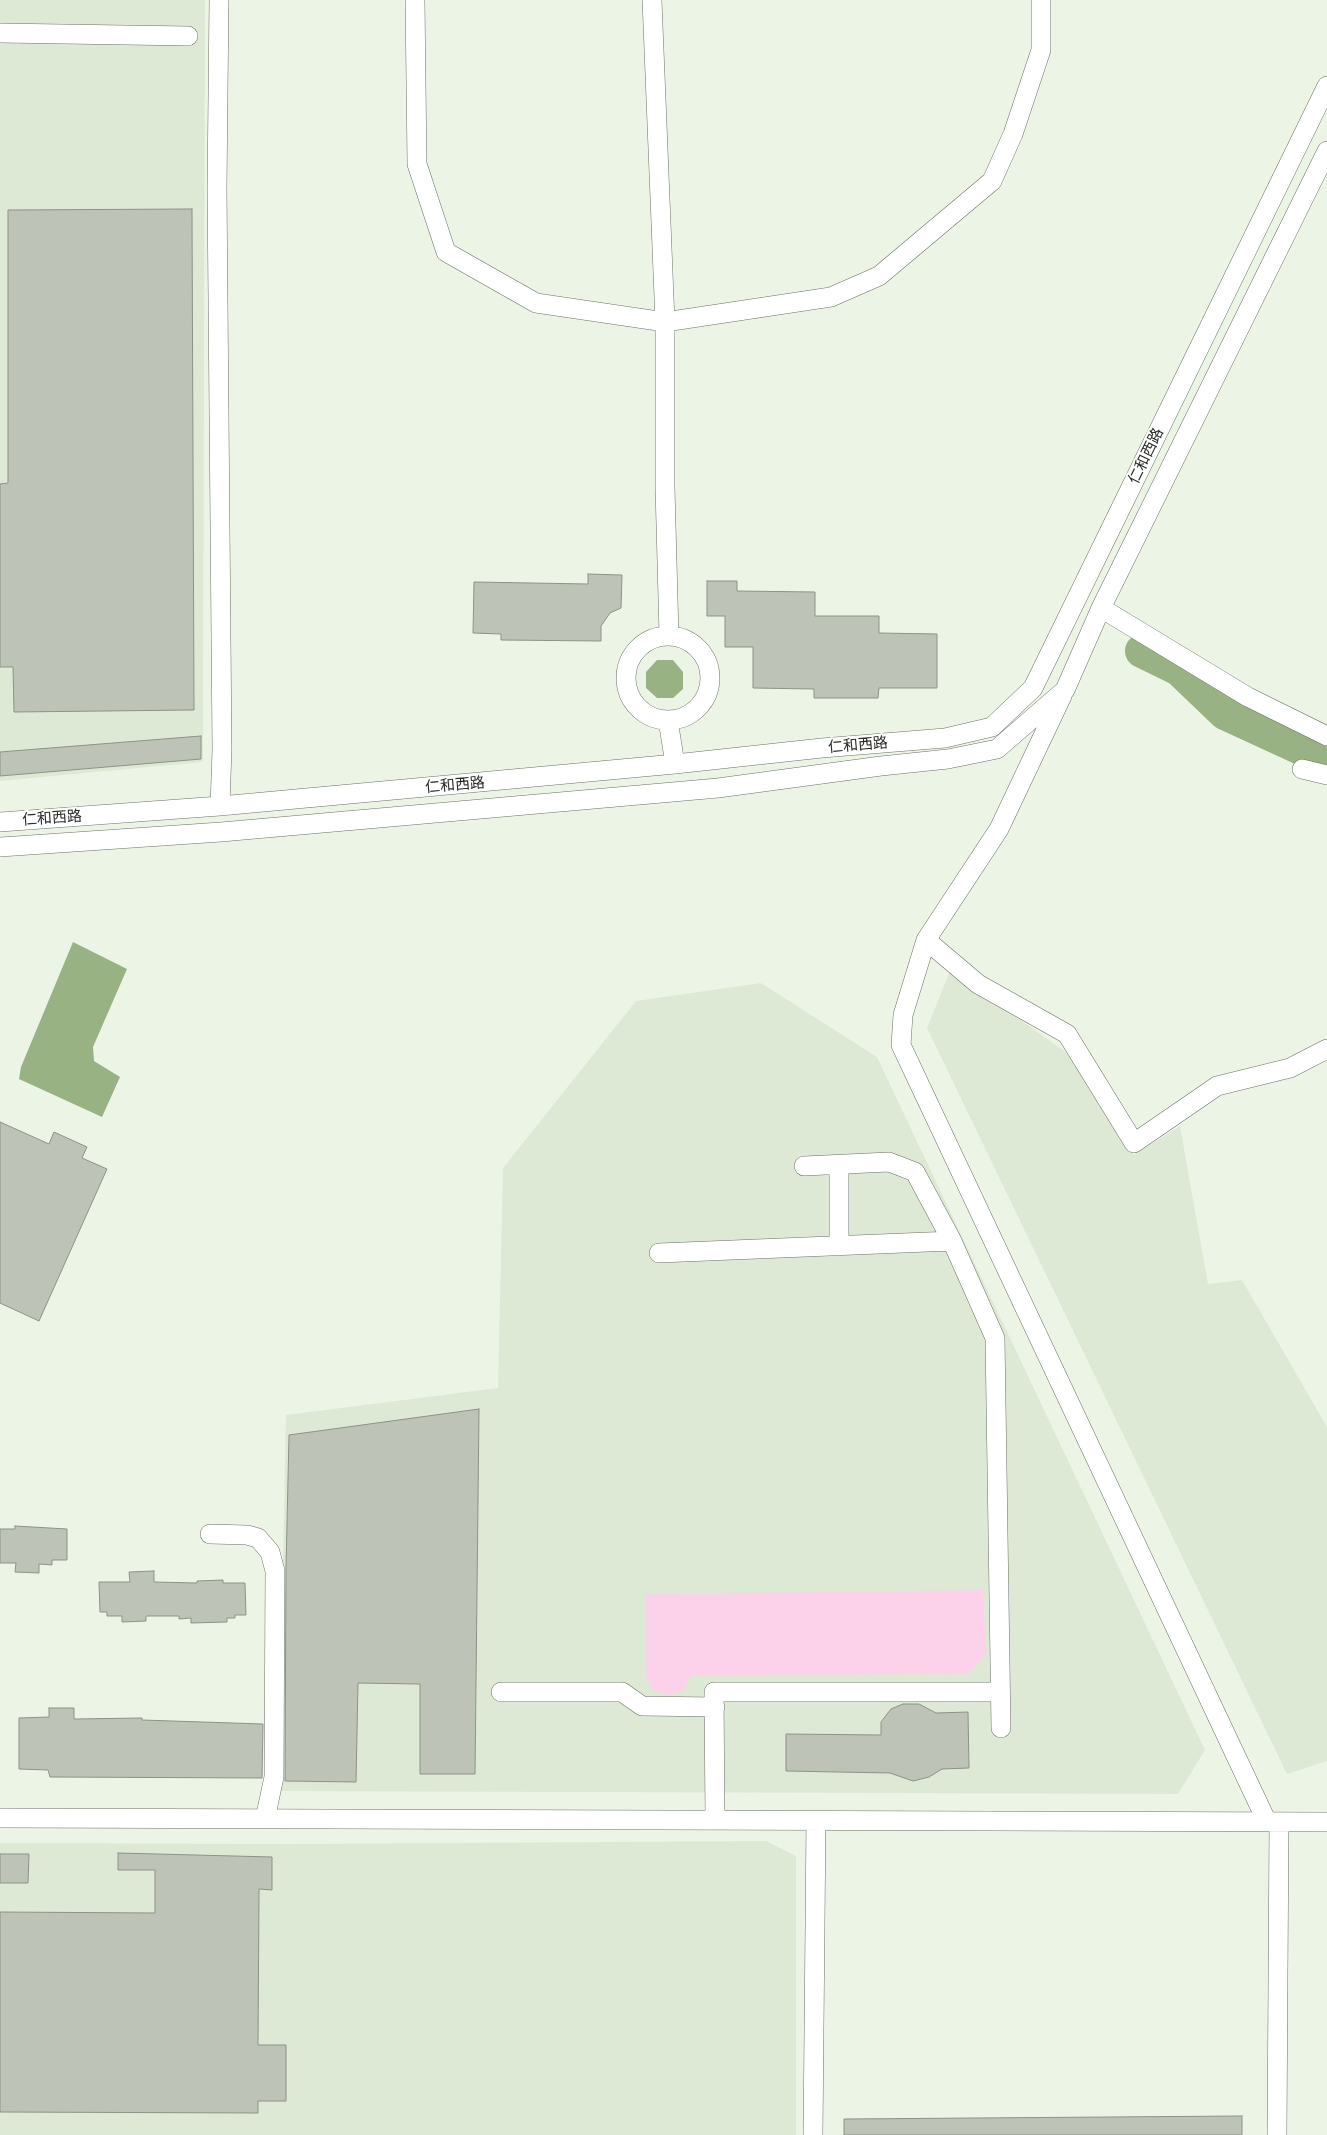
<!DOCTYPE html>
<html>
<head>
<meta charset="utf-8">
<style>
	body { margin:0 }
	canvas { display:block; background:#ecf4e6 }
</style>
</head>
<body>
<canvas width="1327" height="2135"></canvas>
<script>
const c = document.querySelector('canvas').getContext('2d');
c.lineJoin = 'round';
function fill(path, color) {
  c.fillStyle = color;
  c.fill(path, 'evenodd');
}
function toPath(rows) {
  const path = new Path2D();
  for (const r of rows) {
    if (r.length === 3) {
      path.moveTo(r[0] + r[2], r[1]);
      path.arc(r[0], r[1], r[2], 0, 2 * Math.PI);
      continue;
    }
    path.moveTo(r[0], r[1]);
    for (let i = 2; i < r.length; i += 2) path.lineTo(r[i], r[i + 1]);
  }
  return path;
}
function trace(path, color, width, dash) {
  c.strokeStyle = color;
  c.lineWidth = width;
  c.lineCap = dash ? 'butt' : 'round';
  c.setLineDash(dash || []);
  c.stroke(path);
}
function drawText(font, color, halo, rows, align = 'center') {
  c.font = font + ' "Asap Condensed","Noto Sans SC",sans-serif';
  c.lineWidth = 4;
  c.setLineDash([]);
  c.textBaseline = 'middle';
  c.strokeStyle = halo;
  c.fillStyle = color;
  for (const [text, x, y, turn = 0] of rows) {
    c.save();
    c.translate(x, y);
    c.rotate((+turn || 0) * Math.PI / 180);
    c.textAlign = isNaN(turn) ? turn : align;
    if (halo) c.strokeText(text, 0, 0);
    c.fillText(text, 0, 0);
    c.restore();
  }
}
fill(toPath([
	[0,0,205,0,203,762,0,781],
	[950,971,1066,1052,1134,1155,1180,1126,1208,1284,1242,1280,1327,1427,1327,1761,1287,1774,927,1028],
	[761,983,877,1057,1205,1750,1178,1794,278,1791,286,1415,498,1388,503,1168,636,1001],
	[766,1841,796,1856,796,2135,0,2135,0,1843,291,1844]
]), '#dee9d5');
fill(toPath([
	[983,1590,986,1654,968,1674,691,1675,684,1690,668,1695,652,1690,645,1674,645,1594]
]), '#fcd2ea');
fill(toPath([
	[657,660,673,660,683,672,683,689,673,698,657,698,646,688,646,672],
	[73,942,127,969,93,1047,94,1061,120,1077,102,1117,19,1079,21,1067]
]), '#99b284');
trace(toPath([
	[1142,651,1179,669,1225,713,1327,760]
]), '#99b284', 34);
const building = toPath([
	[192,209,194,710,14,712,13,667,0,667,0,484,8,483,8,210,192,209],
	[588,574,622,575,621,608,610,613,601,626,601,641,501,640,501,634,473,633,474,582,588,584,588,574],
	[707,581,737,581,737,591,815,592,815,616,879,616,879,633,937,634,937,688,879,688,878,698,814,698,814,689,753,688,753,647,725,647,725,616,707,616,707,581],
	[201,736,201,759,0,776,0,752,201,736],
	[0,1122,49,1144,54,1132,87,1147,82,1158,107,1169,39,1321,0,1303,0,1122],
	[479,1409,475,1774,420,1774,420,1684,358,1683,356,1782,285,1781,286,1568,289,1435,479,1409],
	[15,1526,67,1529,67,1560,52,1560,52,1565,39,1564,39,1573,15,1572,16,1563,0,1563,0,1529,15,1529,15,1526],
	[154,1571,154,1582,197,1583,197,1581,223,1580,223,1583,245,1583,246,1615,235,1615,235,1618,227,1618,227,1622,191,1623,191,1618,179,1619,179,1616,146,1616,146,1621,122,1622,122,1616,107,1616,107,1612,100,1612,99,1582,130,1582,129,1572,154,1571],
	[903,1704,919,1704,936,1713,968,1712,969,1768,942,1769,929,1777,913,1781,890,1773,786,1771,786,1734,881,1735,881,1722,891,1709,903,1704],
	[49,1708,74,1708,74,1719,142,1718,142,1720,263,1724,262,1778,50,1777,48,1770,19,1769,19,1718,49,1717,49,1708],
	[118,1853,272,1857,272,1890,259,1889,258,2045,286,2045,286,2101,258,2101,258,2113,0,2112,0,1912,155,1913,155,1870,118,1870,118,1853],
	[0,1854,29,1854,28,1883,0,1883,0,1854],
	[1242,2116,1242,2135,844,2135,844,2119,1242,2116]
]);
fill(building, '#bdc4b7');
trace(building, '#8c9387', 1);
const minor = toPath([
	[219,0,217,189,222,749,220,806],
	[415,0,417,164,446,252,536,303,665,322,831,297,879,276,992,181,1013,134,1041,50,1041,0],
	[652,0,665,322,665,488,669,635],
	[0,33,188,36],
	[1101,608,1248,697,1327,736],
	[668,678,42],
	[1062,696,999,829,926,940,903,1015,901,1045,1267,1822],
	[668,720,675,764],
	[1302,769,1327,775],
	[0,822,220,806,675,764,822,748,945,738,992,727,1033,688,1327,86],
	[0,847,221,832,718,788,881,766,948,759,997,749,1065,690,1101,608,1327,151],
	[926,940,978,984,1067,1034,1134,1143,1217,1086,1290,1068,1327,1049],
	[839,1165,839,1246],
	[804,1166,889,1162,915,1172,952,1241],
	[659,1253,952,1241,995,1338,1001,1728],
	[210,1534,247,1535,258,1538,270,1552,275,1571,274,1777,265,1819],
	[501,1692,622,1692,642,1706,715,1707],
	[0,1818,1327,1822],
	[715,1820,714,1692,999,1692],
	[813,2135,816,1820],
	[1277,2135,1279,1822]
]);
trace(minor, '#6b7266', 20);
trace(minor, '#fff', 19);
drawText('15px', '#272a25', '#fff', [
	["仁和西路",1146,456,-64],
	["仁和西路",858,745,-5],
	["仁和西路",455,785,-5],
	["仁和西路",52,818,-4]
]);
</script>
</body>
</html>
